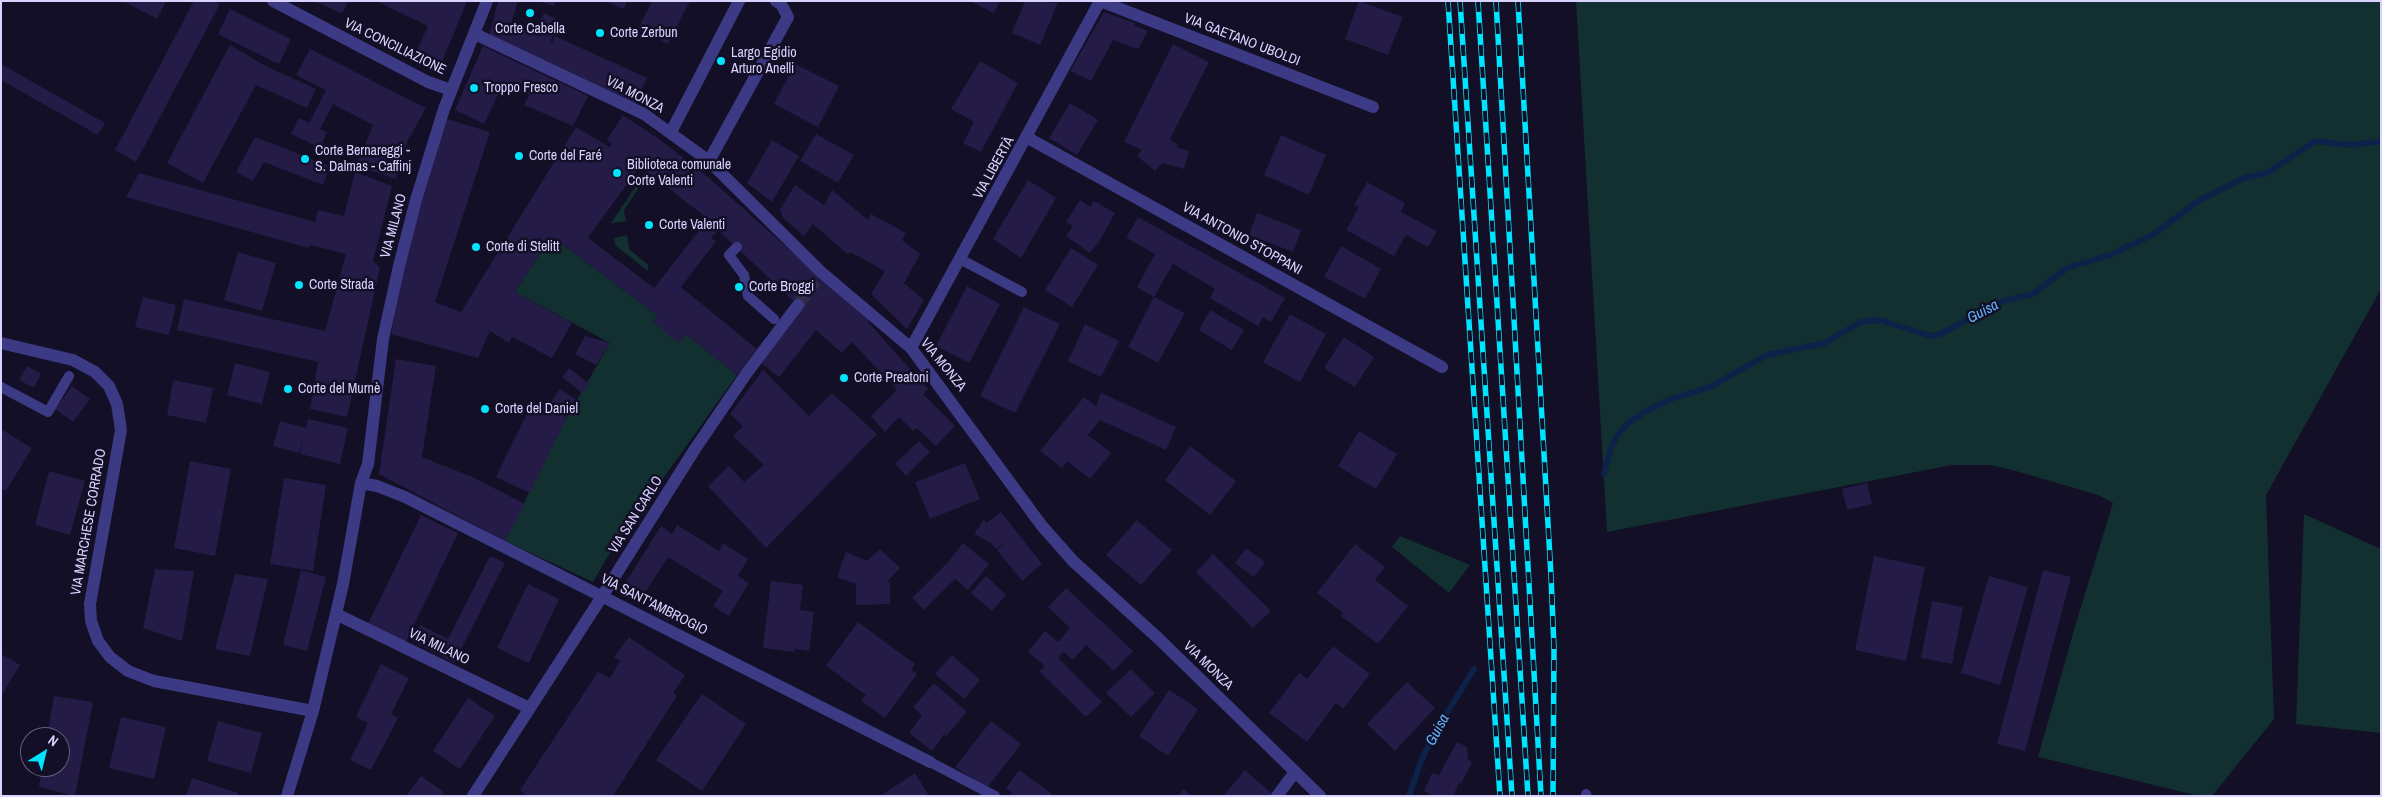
<!DOCTYPE html>
<html>
<head>
<meta charset="utf-8">
<style>
	body { margin:0 }
	#map { position:relative; width:2382px; height:797px; overflow:hidden; background:#130f26; font-family:"Archivo Narrow",sans-serif }
	canvas { display:block }
	.frame { position:absolute; inset:0; border:2px solid #d9d4ff; pointer-events:none }
	.north { position:absolute; left:20px; top:727px; width:50px; height:50px; box-sizing:border-box; background:#130f26; border:1px solid #625e7d; border-radius:50%; rotate:36deg; font-size:14px; font-weight:700; line-height:20px; text-align:center; color:#d9d4ff }
	.north::after { content:''; display:block; margin:auto; width:18px; height:22px; background:#00e5ff; clip-path:polygon(50% 0,100% 100%,50% 72%,0 100%) }
</style>
</head>
<body>
<div id="map">
<canvas width="2382" height="797"></canvas>
<div class="frame"></div>
<div class="north">N</div>
</div>
<script>
const c = document.querySelector('canvas').getContext('2d');
c.lineJoin = 'round';
function fill(path, color) {
  c.fillStyle = color;
  c.fill(path, 'evenodd');
}
function toPath(rows) {
  const path = new Path2D();
  for (const r of rows) {
    path.moveTo(r[0], r[1]);
    for (let i = 2; i < r.length; i += 2) path.lineTo(r[i], r[i + 1]);
  }
  return path;
}
function trace(path, color, width, dash) {
  c.strokeStyle = color;
  c.lineWidth = width;
  c.lineCap = dash ? 'butt' : 'round';
  c.setLineDash(dash || []);
  c.stroke(path);
}
function drawText(font, color, halo, rows, align = 'center') {
  c.font = font + ' "Archivo Narrow",sans-serif';
  c.lineWidth = 5;
  c.setLineDash([]);
  c.textBaseline = 'middle';
  c.strokeStyle = halo;
  c.fillStyle = color;
  for (const [text, x, y, turn = 0] of rows) {
    c.save();
    c.translate(x, y);
    c.rotate((+turn || 0) * Math.PI / 180);
    c.textAlign = isNaN(turn) ? turn : align;
    if (halo) c.strokeText(text, 0, 0);
    c.fillText(text, 0, 0);
    c.restore();
  }
}
fill(toPath([
	[1576,1,2381,1,2381,289,2266,495,2274,719,2212,796,2199,796,2038,757,2076,623,2113,503,2098,495,2016,471,1990,465,1952,465,1607,532],
	[636,186,638,189,624,210,626,221,611,223],
	[627,235,629,249,648,265,648,271,615,245,614,238],
	[551,236,658,316,653,322,686,334,737,375,608,556,593,582,505,541,567,417,610,343,515,292],
	[2304,514,2381,549,2381,733,2296,724],
	[1400,536,1470,565,1449,593,1392,547]
]), '#12302f');
trace(toPath([
	[1604,474,1611,448,1618,434,1629,422,1648,410,1671,399,1710,387,1767,355,1825,343,1860,322,1880,320,1930,336,1940,334,2003,301,2033,294,2067,268,2113,254,2154,234,2200,200,2244,178,2267,173,2315,141,2349,145,2378,142,2381,140],
	[1409,796,1421,761,1434,734,1474,669]
]), '#0c2248', 6);
fill(toPath([
	[123,1,166,1,157,19],
	[194,1,214,1,220,4,136,162,115,150],
	[314,1,348,1,342,14],
	[376,1,467,1,440,67,416,52,428,26],
	[498,1,518,1,511,24,534,34,544,13,560,21,550,42,552,43,555,36,647,78,635,104,489,36],
	[538,1,555,1,554,6],
	[605,1,627,1,624,9],
	[652,1,690,1,668,44,638,29],
	[970,1,1000,1,994,13],
	[1025,1,1058,3,1040,45,1012,33],
	[1359,1,1403,17,1388,55,1345,39],
	[230,9,291,39,279,64,218,34],
	[1104,12,1135,23,1134,25,1148,31,1138,49,1113,40,1091,81,1070,71],
	[1173,44,1209,62,1170,139,1178,145,1176,147,1189,151,1184,169,1162,163,1155,171,1137,156,1142,150,1124,142],
	[230,45,266,66,316,89,307,108,256,85,203,183,167,163],
	[483,46,588,96,573,126,524,105,529,95,504,82,484,124,455,110],
	[310,49,426,108,407,142,396,179,356,166,373,125,333,104,320,129,327,132,320,148,291,134,299,118,309,123,326,90,296,75],
	[980,61,1018,83,981,152,963,143,974,122,951,109],
	[1,64,105,123,98,135,1,80],
	[795,64,839,86,818,127,774,104],
	[1070,103,1098,120,1077,155,1049,138],
	[623,115,663,142,709,178,819,276,871,319,868,322,928,389,923,394,955,426,936,446,917,428,913,431,899,417,885,432,871,416,897,390,852,342,842,353,816,330,779,377,760,362,790,326,788,324,801,308,718,230,711,238,716,241,681,287,757,349,737,375,686,334,679,343,653,322,658,316,551,236,515,292,572,323,552,358,512,337,509,343,490,331,478,358,391,334,405,258,447,119,490,132,435,302,461,312,576,127,609,147,612,144,607,140],
	[640,166,708,219,654,288,588,238],
	[816,134,854,155,838,183,800,161],
	[1281,135,1326,155,1309,195,1264,175],
	[255,137,330,166,323,185,264,162,253,181,236,172],
	[772,140,799,156,772,202,747,183],
	[355,172,392,186,373,261,380,268,347,417,310,409,318,362,177,330,184,299,325,331,346,254,310,245,309,248,126,197,139,173,315,222,318,210,344,216],
	[1028,180,1056,198,1021,258,993,239],
	[1367,182,1405,203,1401,212,1437,231,1428,247,1406,235,1394,256,1346,230,1359,207,1354,205],
	[795,185,824,205,832,190,868,220,871,214,906,233,902,240,920,254,904,283,924,300,907,329,871,294,885,271,850,252,848,255,813,224,804,236,783,218,780,210],
	[1080,200,1090,207,1094,201,1115,213,1099,242,1090,253,1066,236,1073,226,1066,222],
	[1257,213,1301,230,1293,252,1249,235],
	[1138,217,1285,298,1271,322,1263,317,1258,326,1210,298,1215,289,1173,264,1154,297,1137,287,1155,254,1126,238],
	[1341,246,1381,269,1365,299,1324,277],
	[1071,248,1098,265,1072,307,1045,290],
	[238,252,276,263,262,311,224,300],
	[967,286,1000,304,969,363,936,346],
	[143,297,176,305,169,335,135,327],
	[1154,297,1185,313,1158,363,1128,347],
	[1024,307,1060,324,1015,413,980,396],
	[1210,310,1244,330,1232,350,1199,330],
	[1290,314,1326,334,1300,382,1263,362],
	[1085,324,1119,341,1101,377,1068,361],
	[585,336,610,343,596,365,575,354],
	[1344,337,1374,357,1355,387,1324,368],
	[396,359,436,366,422,457,472,477,525,504,505,541,379,474],
	[235,363,270,372,262,404,227,395],
	[27,366,41,374,34,388,19,380],
	[569,368,589,384,582,393,562,377],
	[763,370,809,416,832,393,877,434,766,548,708,486,729,466,744,482,764,465,733,436,743,426,730,414],
	[173,380,213,388,206,423,167,415],
	[72,386,90,399,73,422,55,409],
	[560,389,577,400,566,417,549,405],
	[1101,393,1176,427,1166,450,1100,420,1088,435,1111,453,1090,479,1067,461,1062,468,1040,451,1084,397,1096,406],
	[533,401,567,417,530,493,496,477],
	[308,419,348,428,340,464,300,454,303,440,299,453,273,446,280,421,306,428],
	[1,429,32,448,6,491,1,489],
	[1359,431,1397,454,1376,489,1338,466],
	[919,441,930,452,906,476,895,464],
	[1190,446,1236,481,1210,515,1165,480],
	[190,461,231,469,215,556,174,548],
	[965,463,980,499,930,519,915,482],
	[49,471,85,481,70,535,35,525],
	[284,478,326,485,313,571,270,564],
	[1867,483,1872,504,1847,510,1842,489],
	[1001,512,1042,564,1022,581,997,550,1006,542,996,549,991,543,974,534,984,519,986,523],
	[421,515,458,533,406,642,368,624],
	[1137,520,1172,550,1141,585,1106,555],
	[677,525,719,551,723,543,748,559,738,576,749,583,729,616,713,606,723,591,668,557,638,604,619,593,661,526,672,534],
	[963,543,989,564,968,590,955,579,924,610,912,598,949,561],
	[1355,544,1385,567,1375,580,1408,606,1378,644,1341,616,1343,613,1317,593],
	[1246,548,1265,562,1254,577,1235,563],
	[880,549,900,568,887,582,890,582,890,604,856,605,856,584,837,577,846,552,867,561],
	[1213,554,1271,611,1253,628,1196,572],
	[490,556,505,563,454,663,412,641,420,625,448,639],
	[1874,556,1925,567,1906,661,1855,650],
	[155,569,194,571,182,641,143,628],
	[301,570,326,577,307,651,283,645],
	[2043,570,2071,577,2025,751,1997,744],
	[235,574,268,579,250,656,215,649],
	[986,576,1006,595,992,611,971,593],
	[1989,576,2028,587,2000,685,1961,673],
	[771,581,803,585,800,610,814,612,809,651,795,649,794,652,763,648],
	[528,584,559,599,529,663,497,648],
	[1066,588,1133,651,1114,671,1086,645,1073,660,1063,652,1058,658,1102,702,1086,717,1039,671,1045,666,1028,652,1045,631,1058,642,1070,628,1048,607],
	[657,600,674,610,668,621,651,610],
	[1932,601,1963,607,1952,664,1921,658],
	[858,622,915,664,911,670,917,674,885,718,861,701,866,695,826,666],
	[629,637,685,675,673,693,677,696,613,796,526,796,520,790,598,672,610,678,620,661,614,657],
	[1333,646,1370,674,1343,709,1336,703,1307,742,1269,713,1299,673,1307,679],
	[1,654,20,665,1,696],
	[952,655,980,680,964,699,935,674],
	[381,664,409,678,391,714,398,718,371,770,350,760,368,723,356,717],
	[1131,669,1155,693,1131,717,1106,693],
	[1407,682,1435,708,1395,751,1367,724],
	[934,683,967,712,946,736,944,734,932,751,909,733,922,715,913,707],
	[1169,690,1198,709,1168,756,1139,736],
	[702,694,746,724,702,791,656,760],
	[54,696,93,702,75,796,39,787,42,767,60,767,60,737,47,737],
	[468,698,495,716,460,769,433,751],
	[121,717,166,727,154,779,109,768],
	[218,721,262,733,251,773,207,761],
	[991,721,1021,744,987,788,955,767],
	[1457,742,1467,747,1468,760,1472,762,1461,784,1459,783,1453,796,1434,796,1424,791,1432,773,1439,775],
	[1019,770,1040,785,1054,796,1010,796,1012,793,1006,788],
	[1245,770,1272,794,1270,796,1223,796],
	[915,773,929,796,880,796],
	[421,776,444,792,442,796,406,796],
	[192,778,238,793,237,796,186,796],
	[1183,789,1192,796,1179,796]
]), '#241b47');
trace(toPath([
	[798,305,819,276]
]), '#312d47', 12, [12, 6]);
trace(toPath([
	[737,247,729,255,744,275,748,296,774,319],
	[960,259,1022,292],
	[1,387,48,412,69,376],
	[930,762,995,796],
	[1586,794,1587,796]
]), '#3d3a85', 10);
trace(toPath([
	[273,1,428,82,451,90],
	[1100,1,1373,107],
	[475,34,644,114,709,161,821,272,911,348,1042,526,1073,561,1159,639,1320,796],
	[671,132,739,1],
	[1028,138,1442,367],
	[709,161,788,17,781,4,776,1],
	[1,343,73,360,95,372,109,386,117,404,121,430,90,604,91,621,98,641,110,657,128,671,154,681,313,711],
	[911,348,1100,1],
	[361,483,377,486,405,497,930,762],
	[336,614,529,708],
	[287,796,313,711,343,584,361,483,368,464,383,339,399,266,416,200,444,109,487,1],
	[473,796,603,595,695,449,746,374,798,305],
	[1277,796,1295,772]
]), '#3d3a85', 12);
const rail = toPath([
	[1448,1,1500,796],
	[1460,1,1512,796],
	[1478,1,1528,796],
	[1496,1,1541,796],
	[1518,1,1551,576,1554,648,1553,796]
]);
trace(rail, '#00e5ff', 5.5);
trace(rail, '#130f26', 4, [11]);
for (const [x, y, r, color] of [
	[530,13,5,"#00e5ff"],
	[600,33,5,"#00e5ff"],
	[721,61,5,"#00e5ff"],
	[474,88,5,"#00e5ff"],
	[519,156,5,"#00e5ff"],
	[305,159,5,"#00e5ff"],
	[617,173,5,"#00e5ff"],
	[649,225,5,"#00e5ff"],
	[476,247,5,"#00e5ff"],
	[299,285,5,"#00e5ff"],
	[739,287,5,"#00e5ff"],
	[844,378,5,"#00e5ff"],
	[288,389,5,"#00e5ff"],
	[485,409,5,"#00e5ff"]
]) {
  const dot = new Path2D();
  dot.arc(x, y, r, 0, 2 * Math.PI);
  c.fillStyle = color;
  c.fill(dot);
  trace(dot, '#130f26', 2);
}
drawText('14px', '#d9d4ff', '#130f26', [
	["Corte Cabella",530,29,"center"],
	["Corte Zerbun",610,33],
	["Largo Egidio",731,53],
	["Arturo Anelli",731,69],
	["Troppo Fresco",484,88],
	["Corte Bernareggi -",315,151],
	["S. Dalmas - Caffinj",315,167],
	["Corte del Faré",529,156],
	["Biblioteca comunale",627,165],
	["Corte Valenti",627,181],
	["Corte Valenti",659,225],
	["Corte di Stelitt",486,247],
	["Corte Strada",309,285],
	["Corte Broggi",749,287],
	["Corte Preatoni",854,378],
	["Corte del Murnè",298,389],
	["Corte del Daniel",495,409]
], 'left');
drawText('14px', '#d9d4ff', '#130f26', [
	["VIA GAETANO UBOLDI",1242,40,21],
	["VIA CONCILIAZIONE",395,47,26],
	["VIA MONZA",635,95,28],
	["VIA LIBERTÀ",994,168,-61],
	["VIA MILANO",394,226,-75],
	["VIA ANTONIO STOPPANI",1242,239,29],
	["VIA MONZA",943,365,51],
	["VIA SAN CARLO",636,515,-58],
	["VIA MARCHESE CORRADO",89,522,-80],
	["VIA SANT'AMBROGIO",654,605,27],
	["VIA MILANO",439,647,26],
	["VIA MONZA",1208,666,44]
]);
drawText('italic 15px', '#62b6ff', '#130f26', [
	["Guisa",1983,312,-28],
	["Guisa",1438,730,-62]
]);
</script>
</body>
</html>
